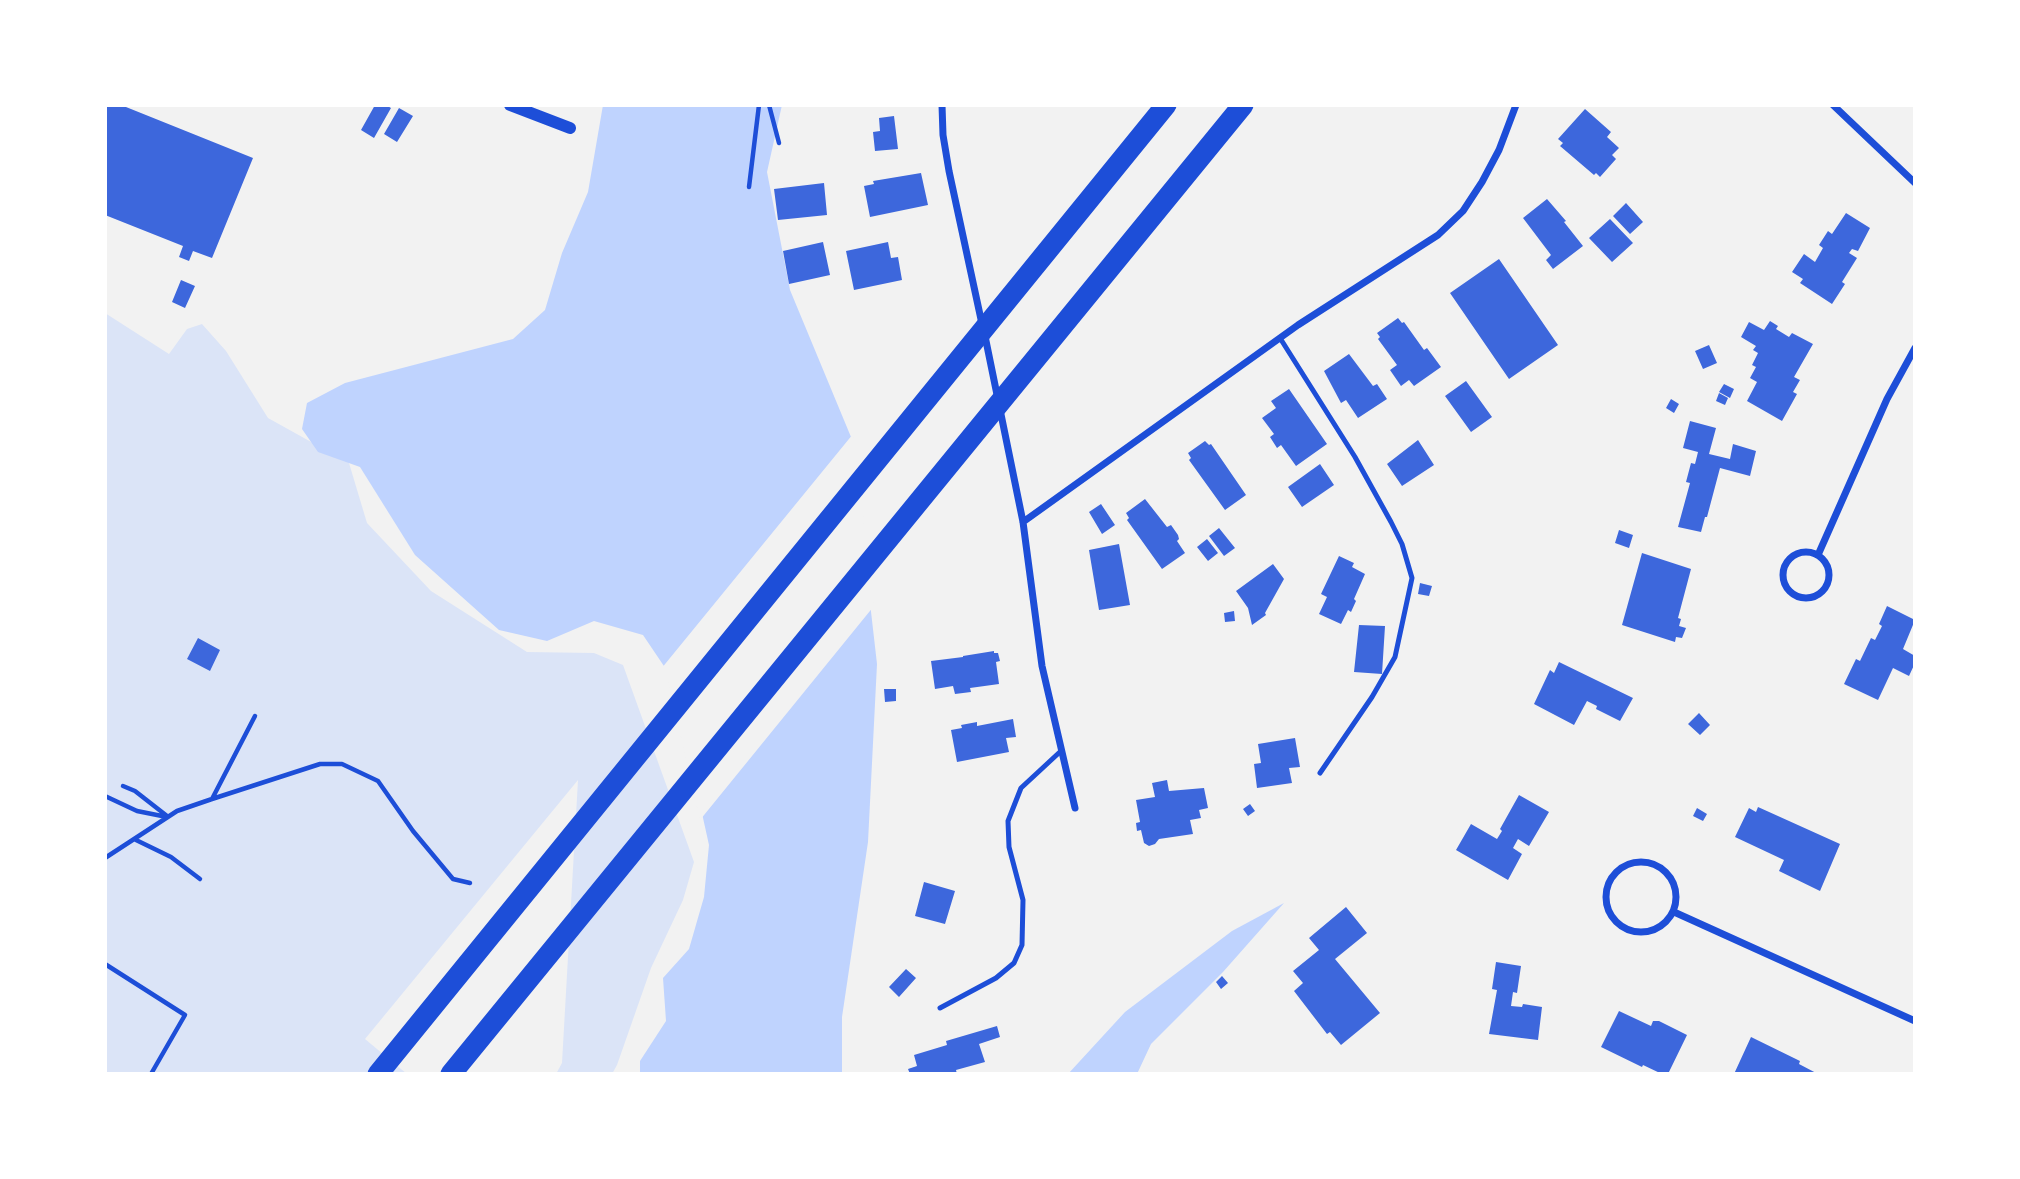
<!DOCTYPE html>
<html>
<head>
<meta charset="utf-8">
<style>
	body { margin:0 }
	#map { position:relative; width:2020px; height:1179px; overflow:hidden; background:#f2f2f2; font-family:Jost,sans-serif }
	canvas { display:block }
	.frame { position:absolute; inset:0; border:107px solid #fff; pointer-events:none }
</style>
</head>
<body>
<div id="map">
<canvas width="2020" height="1179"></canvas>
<div class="frame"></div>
</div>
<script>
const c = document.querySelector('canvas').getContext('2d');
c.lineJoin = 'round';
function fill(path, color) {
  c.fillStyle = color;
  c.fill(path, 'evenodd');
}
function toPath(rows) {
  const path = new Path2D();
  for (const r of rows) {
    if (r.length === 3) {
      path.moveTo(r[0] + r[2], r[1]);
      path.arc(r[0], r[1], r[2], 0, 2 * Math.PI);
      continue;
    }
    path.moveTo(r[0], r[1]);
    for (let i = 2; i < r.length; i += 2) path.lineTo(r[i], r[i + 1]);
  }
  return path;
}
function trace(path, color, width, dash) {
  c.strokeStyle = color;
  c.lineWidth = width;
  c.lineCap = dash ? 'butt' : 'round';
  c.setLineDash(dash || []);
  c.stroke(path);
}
fill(toPath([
	[105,313,169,354,187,329,202,324,226,351,268,418,349,463,367,523,431,591,527,652,594,653,623,665,694,862,683,900,651,968,617,1065,612,1074,556,1074,562,1063,578,780,365,1039,407,1074,105,1074]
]), '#dbe4f7');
fill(toPath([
	[603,105,782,105,767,172,790,290,851,437,877,664,868,842,842,1017,842,1074,640,1074,640,1061,666,1021,663,978,689,949,704,897,709,845,672,678,643,635,594,621,547,641,499,630,415,555,360,467,318,452,302,429,307,403,345,383,513,339,545,310,562,253,588,192],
	[1284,903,1223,972,1151,1044,1137,1074,1068,1074,1125,1012,1232,931]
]), '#bfd3fe');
fill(toPath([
	[853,434,874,606,700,820,668,680,661,669]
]), '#f2f2f2');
fill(toPath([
	[105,105,121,105,253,158,212,258,193,251,189,261,179,257,183,246,105,215],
	[375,105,386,105,391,108,374,138,361,130],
	[399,108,413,116,397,142,384,134],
	[1585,109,1611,132,1607,137,1619,148,1612,155,1616,159,1600,177,1596,173,1594,175,1560,146,1563,143,1558,139],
	[894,116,898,149,875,151,873,132,880,131,879,118],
	[921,173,928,205,870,217,864,186,874,184,873,181],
	[824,183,827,215,778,220,774,189],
	[1547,199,1566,221,1564,222,1583,246,1553,269,1546,260,1551,255,1523,218],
	[1626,203,1643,222,1630,234,1613,216],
	[1846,213,1870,228,1858,251,1852,249,1849,253,1857,258,1842,282,1845,284,1832,304,1800,283,1803,279,1792,272,1804,254,1815,262,1823,248,1819,245,1828,231,1832,234],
	[1610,219,1633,243,1612,262,1589,238],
	[823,242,830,275,789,284,783,251],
	[888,242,891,258,898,257,902,280,854,290,846,251],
	[1499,259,1558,345,1509,379,1450,293],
	[181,280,195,286,185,308,172,302],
	[1398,318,1402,323,1404,322,1424,350,1427,348,1441,367,1414,386,1409,380,1401,386,1390,370,1397,365,1378,339,1380,337,1377,333],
	[1770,321,1778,326,1776,329,1789,337,1792,333,1813,344,1794,377,1800,380,1793,392,1797,394,1782,421,1747,401,1757,382,1750,378,1756,367,1752,365,1758,353,1753,350,1756,346,1741,337,1749,322,1764,330],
	[1709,345,1717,363,1703,369,1695,351],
	[1349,354,1373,386,1377,384,1387,399,1358,418,1346,400,1341,403,1324,371],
	[1466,381,1492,417,1471,432,1445,396],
	[1724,384,1734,389,1730,398,1719,392],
	[1289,389,1327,444,1296,466,1281,445,1277,448,1270,437,1274,434,1262,418,1276,408,1271,401],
	[1719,393,1728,398,1725,405,1716,401],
	[1671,399,1679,404,1674,413,1666,408],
	[1690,421,1716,428,1709,454,1730,459,1733,444,1756,451,1750,476,1720,468,1707,517,1705,517,1701,532,1678,527,1690,483,1686,482,1691,463,1695,464,1698,452,1683,448],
	[1418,440,1434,465,1402,486,1387,464],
	[1205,441,1209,445,1211,444,1246,495,1225,510,1189,460,1191,458,1188,453],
	[1320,464,1334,485,1302,507,1288,487],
	[1145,499,1167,527,1171,525,1178,535,1179,539,1177,541,1185,553,1162,569,1127,520,1129,518,1126,513],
	[1101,504,1115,525,1102,534,1089,512],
	[1219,528,1235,548,1224,556,1209,536],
	[1619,530,1633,535,1629,548,1615,543],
	[1207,539,1218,553,1208,561,1197,547],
	[1119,544,1130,605,1099,610,1089,550],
	[1642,553,1691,569,1678,618,1681,619,1679,626,1686,628,1682,638,1676,637,1675,642,1622,625],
	[1339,556,1354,563,1352,567,1365,574,1354,599,1356,601,1351,612,1348,610,1341,624,1319,614,1327,597,1321,594],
	[1273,564,1284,579,1265,613,1266,615,1252,625,1248,608,1236,591],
	[1420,583,1432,586,1429,596,1418,594],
	[1887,606,1915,620,1903,649,1915,656,1915,663,1909,676,1893,668,1878,700,1844,684,1856,659,1860,661,1871,638,1875,640,1882,626,1879,624],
	[1234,611,1235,621,1225,622,1224,613],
	[1359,625,1385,626,1382,674,1354,672],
	[198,638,220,650,210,671,187,659],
	[994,651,994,653,998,653,1000,661,996,662,999,684,970,688,971,692,955,694,953,686,935,689,931,661,963,657,963,656],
	[1559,662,1633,698,1620,721,1596,709,1597,706,1587,701,1574,725,1534,704,1550,670,1554,673],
	[884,689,896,689,896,701,885,702],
	[1699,713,1710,725,1700,735,1688,724],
	[1013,719,1016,737,1006,738,1009,752,957,762,951,730,962,728,961,725,977,722,977,726],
	[1295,738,1300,767,1289,768,1292,783,1257,788,1254,764,1261,763,1258,744],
	[1167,780,1169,791,1204,788,1208,808,1199,810,1201,818,1190,820,1193,834,1159,839,1155,844,1149,846,1144,843,1141,830,1137,831,1136,823,1140,822,1136,800,1155,797,1152,783],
	[1519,795,1549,812,1529,846,1518,839,1513,848,1522,854,1508,880,1456,850,1471,824,1497,839,1502,831,1500,829],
	[1250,804,1255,811,1248,816,1243,809],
	[1758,807,1840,844,1820,891,1779,871,1784,860,1735,837,1749,808,1756,812],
	[1697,808,1707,814,1703,821,1693,816],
	[924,882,955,891,945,924,915,916],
	[1346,907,1367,933,1335,959,1380,1013,1341,1045,1330,1032,1327,1034,1294,991,1303,983,1293,971,1319,950,1309,938],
	[1496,962,1521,966,1517,993,1513,992,1511,1006,1522,1007,1523,1004,1542,1007,1538,1040,1489,1034,1497,990,1492,989],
	[906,969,916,978,899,997,889,987],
	[1222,976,1228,983,1221,989,1216,982],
	[1619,1011,1651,1026,1653,1021,1659,1021,1687,1035,1668,1074,1662,1074,1643,1065,1642,1067,1601,1047],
	[997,1026,1000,1037,979,1044,985,1062,956,1070,957,1074,910,1074,908,1069,917,1066,914,1055,947,1045,946,1041],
	[1751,1037,1800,1061,1799,1064,1818,1074,1734,1074]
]), '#3d67dc');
trace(toPath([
	[769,105,779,143],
	[749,187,759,105],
	[123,786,135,791,167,816],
	[105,796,137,811,167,817],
	[212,799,320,764,342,764,378,781,413,831,453,879,470,883],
	[136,840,171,857,200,879],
	[105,858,177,811,212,799,255,716],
	[105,964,185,1015,151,1074]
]), '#1d4ed8', 4.5);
trace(toPath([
	[1280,338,1355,457,1391,522,1402,544,1412,578,1395,657,1372,697,1320,773],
	[940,1008,996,978,1014,963,1022,945,1023,900,1009,847,1008,821,1021,788,1062,750]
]), '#1d4ed8', 5);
trace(toPath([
	[942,105,943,135,949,171,982,324],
	[1833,105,1915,183],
	[985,336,1023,522,1042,666,1075,808],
	[1023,522,1298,325,1438,235,1463,211,1482,182,1499,150,1516,105],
	[1806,575,23],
	[1818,555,1887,399,1915,348],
	[1641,897,35],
	[1674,912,1915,1021]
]), '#1d4ed8', 7);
trace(toPath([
	[510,105,570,128]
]), '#1d4ed8', 12);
trace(toPath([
	[378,1074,1166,105],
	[451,1074,1243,105]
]), '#1d4ed8', 21);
</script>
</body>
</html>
